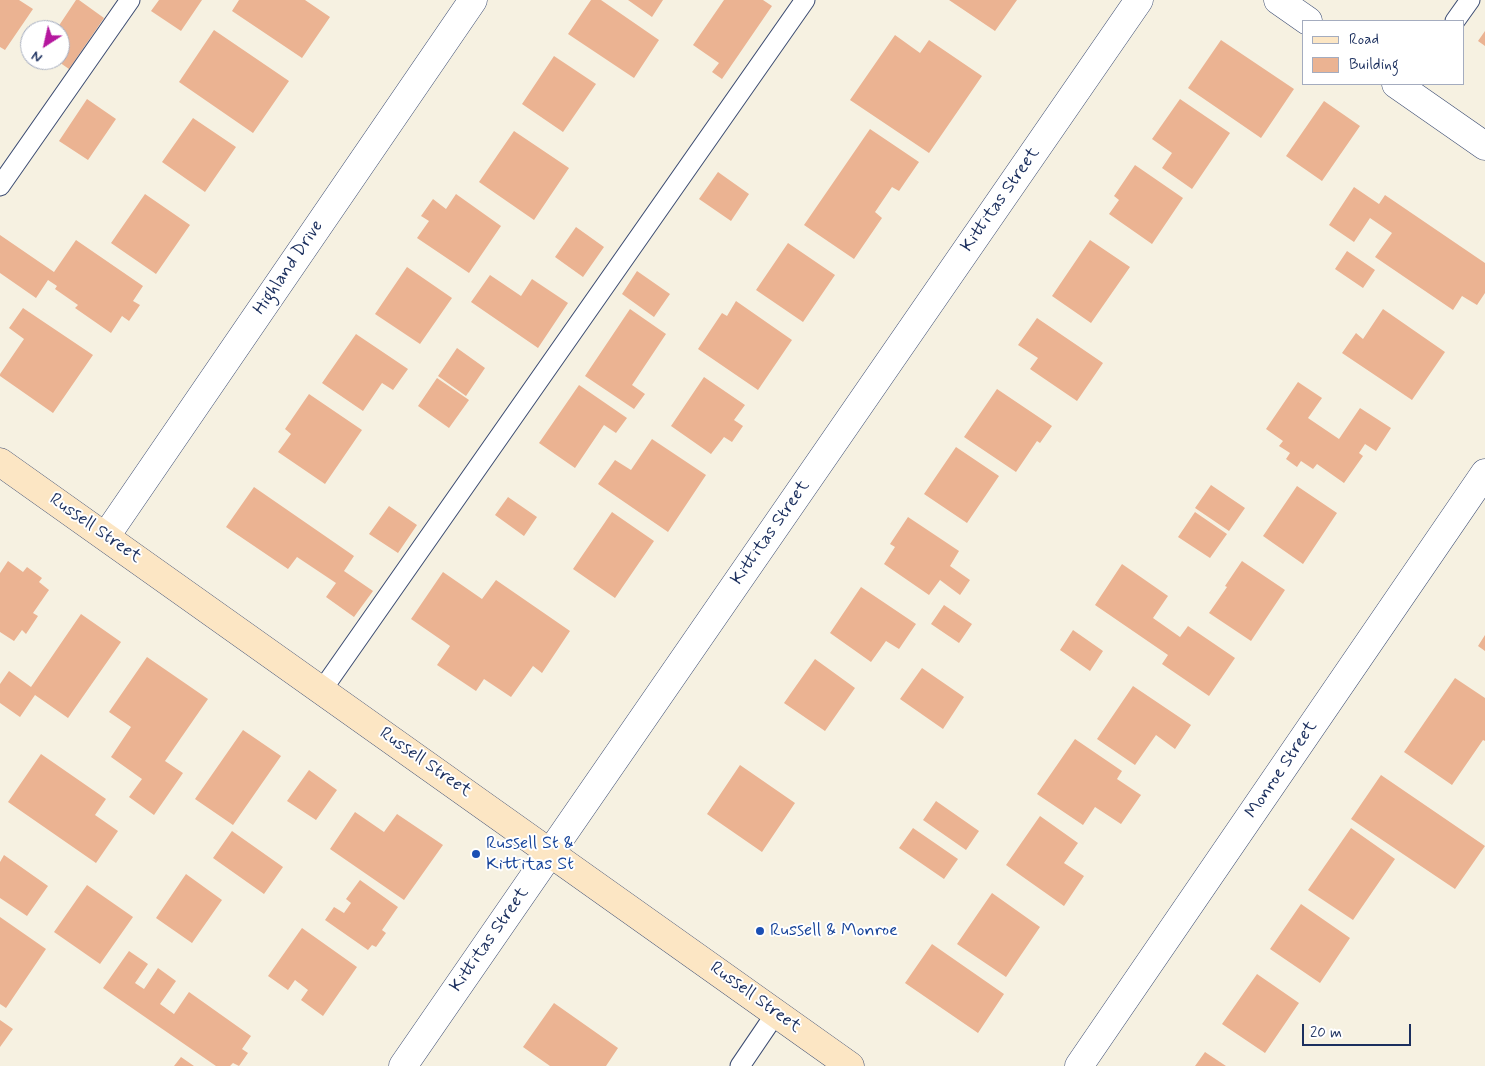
<!DOCTYPE html>
<html>
<head>
<meta charset="utf-8">
<style>
	body { margin:0 }
	#map { position:relative; width:1485px; height:1066px; overflow:hidden; background:#f6f1e1; font-family:Mynerve,sans-serif }
	canvas { display:block }
	.legend { position:absolute; left:1302px; top:20px; width:162px; height:65px; box-sizing:border-box; background:#fff; border:1px solid #a4acbf; margin:0; padding:6px 9px; list-style:none; font-size:15px; color:#1b2f5e }
	.legend li { display:flex; align-items:center; gap:10px; height:25px }
	.legend b { width:25px; border:1px solid #a4acbf }
	.north { position:absolute; left:20px; top:20px; width:50px; height:50px; box-sizing:border-box; background:#fff; border:1px solid #a4acbf; border-radius:50%; rotate:215deg; font-size:14px; font-weight:700; line-height:20px; text-align:center; color:#1b2f5e }
	.north::after { content:''; display:block; margin:auto; width:18px; height:22px; background:#b5179e; clip-path:polygon(50% 0,100% 100%,50% 72%,0 100%) }
	.scale { position:absolute; left:1302px; top:1024px; width:109px; height:22px; box-sizing:border-box; border:2px solid #1b2f5e; border-top:0; padding-left:6px; font-size:15px; line-height:18px; white-space:nowrap; color:#1b2f5e; -webkit-text-stroke:4px #fff; paint-order:stroke }
</style>
</head>
<body>
<div id="map">
<canvas width="1485" height="1066"></canvas>
<ul class="legend">
<li><b style="height:6px;background:#fce6c4"></b>Road</li>
<li><b style="height:14px;background:#ebb392"></b>Building</li>
</ul>
<div class="north">N</div>
<div class="scale">20 m</div>
</div>
<script>
const c = document.querySelector('canvas').getContext('2d');
c.lineJoin = 'round';
function fill(path, color) {
  c.fillStyle = color;
  c.fill(path, 'evenodd');
}
function toPath(rows) {
  const path = new Path2D();
  for (const r of rows) {
    path.moveTo(r[0], r[1]);
    for (let i = 2; i < r.length; i += 2) path.lineTo(r[i], r[i + 1]);
  }
  return path;
}
function trace(path, color, width, dash) {
  c.strokeStyle = color;
  c.lineWidth = width;
  c.lineCap = dash ? 'butt' : 'round';
  c.setLineDash(dash || []);
  c.stroke(path);
}
function drawText(font, color, halo, rows, align = 'center') {
  c.font = font + ' Mynerve,sans-serif';
  c.lineWidth = 4;
  c.setLineDash([]);
  c.textBaseline = 'middle';
  c.strokeStyle = halo;
  c.fillStyle = color;
  for (const [text, x, y, turn = 0] of rows) {
    c.save();
    c.translate(x, y);
    c.rotate((+turn || 0) * Math.PI / 180);
    c.textAlign = isNaN(turn) ? turn : align;
    if (halo) c.strokeText(text, 0, 0);
    c.fillText(text, 0, 0);
    c.restore();
  }
}
fill(toPath([
	[0,0,19,0,33,9,5,50,0,47],
	[76,0,79,0,104,18,69,69,56,60,60,60,60,30,56,30],
	[159,0,202,0,181,31,151,11],
	[239,0,305,0,330,17,302,58,232,11],
	[591,0,601,0,659,40,634,78,568,34],
	[628,0,663,0,652,17],
	[724,0,763,0,772,6,722,79,712,72,719,63,693,45],
	[949,0,1017,0,995,31],
	[214,30,289,81,253,133,179,82],
	[1485,31,1485,46,1478,41],
	[895,35,920,53,929,40,982,76,929,153,850,100],
	[1221,40,1294,89,1261,138,1188,88],
	[554,56,596,84,563,132,522,104],
	[87,99,116,119,88,160,59,141],
	[1180,99,1230,133,1192,189,1162,168,1172,153,1152,139],
	[1324,101,1360,126,1322,181,1286,156],
	[193,118,236,147,205,192,162,162],
	[870,129,919,162,899,191,892,187,875,212,882,218,854,259,804,225],
	[514,131,569,168,534,220,479,182],
	[1135,165,1183,198,1152,244,1109,214,1119,200,1114,196],
	[718,172,749,194,731,221,699,199],
	[1354,187,1379,204,1385,195,1485,263,1485,293,1477,305,1462,296,1453,310,1375,257,1392,233,1370,218,1354,242,1329,225],
	[145,194,190,225,156,274,111,243],
	[456,194,501,226,469,273,417,238,429,221,421,216,433,199,446,209],
	[576,227,604,247,583,277,555,257],
	[0,235,54,272,76,240,143,286,133,301,140,305,129,321,122,316,111,333,75,308,78,305,55,289,57,286,48,280,36,298,0,273],
	[1090,240,1130,267,1091,323,1052,296],
	[788,243,835,275,803,322,756,290],
	[1347,251,1375,270,1363,288,1335,269],
	[407,267,452,298,420,344,375,314],
	[637,271,670,294,654,317,622,294],
	[490,275,521,296,532,279,568,303,538,348,471,302],
	[736,301,792,340,758,390,698,349,722,313,727,316],
	[23,308,93,355,53,413,0,376,0,374,24,339,9,328],
	[630,309,666,334,632,385,645,394,634,409,585,376],
	[1383,309,1445,352,1412,400,1342,353,1356,333,1363,339],
	[1037,318,1103,363,1077,401,1030,369,1038,358,1018,345],
	[356,334,408,369,393,390,382,383,363,411,322,383],
	[457,348,485,368,466,396,438,376],
	[704,377,745,405,734,420,743,426,732,442,724,437,711,454,671,426],
	[437,378,469,400,449,428,418,406],
	[1298,382,1322,398,1308,418,1339,439,1360,408,1391,428,1376,451,1365,444,1359,453,1363,456,1344,483,1317,464,1313,469,1301,461,1297,467,1286,459,1290,453,1279,446,1283,441,1266,429],
	[579,385,627,418,616,433,604,425,575,468,539,443],
	[997,389,1052,426,1040,443,1037,441,1016,472,964,437],
	[309,394,362,430,325,484,278,452,291,434,285,429],
	[652,439,706,475,668,532,598,484,615,460,631,470],
	[956,447,999,476,967,523,924,494],
	[1211,485,1245,508,1229,531,1195,508],
	[1297,486,1337,513,1303,564,1263,536],
	[254,487,354,556,344,571,373,591,354,617,326,597,336,583,297,557,288,569,226,527],
	[508,497,537,517,524,536,495,515],
	[389,506,417,525,398,553,369,534],
	[612,512,654,541,615,598,573,569],
	[1195,512,1227,534,1210,558,1178,537],
	[908,517,959,551,950,566,970,580,960,595,940,580,929,595,884,564,895,547,890,544],
	[8,561,23,572,27,567,42,578,39,582,49,590,33,613,38,616,26,634,22,630,14,641,0,632,0,573],
	[1242,561,1285,590,1251,641,1209,613,1227,587,1225,586],
	[1122,564,1168,596,1153,618,1180,637,1188,626,1235,658,1209,696,1162,664,1168,655,1095,605],
	[443,572,482,599,496,580,570,631,542,673,533,666,511,697,484,679,476,691,437,665,450,646,411,619],
	[861,587,916,624,899,649,886,641,871,662,830,633],
	[944,605,972,624,959,643,931,624],
	[81,614,121,642,68,718,35,695,20,717,0,703,0,684,9,671,31,687],
	[1073,630,1103,651,1090,671,1060,650],
	[1485,635,1485,651,1478,646],
	[147,657,208,699,165,761,183,773,154,815,129,797,142,779,111,757,131,727,109,712],
	[815,659,855,688,825,731,784,703],
	[922,668,964,697,943,729,900,699],
	[1455,678,1485,698,1485,741,1483,740,1452,785,1404,752],
	[1133,686,1191,725,1175,749,1156,735,1135,765,1097,739],
	[243,730,281,756,233,825,195,799],
	[1075,739,1122,771,1117,779,1141,795,1121,824,1095,807,1083,825,1037,794],
	[41,754,106,799,95,815,118,831,96,863,8,802],
	[740,765,795,803,762,852,707,814],
	[309,770,337,790,316,820,287,801],
	[1381,775,1485,846,1455,889,1351,819],
	[936,801,979,831,966,850,923,820],
	[355,812,384,832,397,814,443,845,404,900,330,849],
	[1040,816,1078,843,1064,863,1084,876,1064,906,1006,865],
	[913,828,958,859,944,879,899,848],
	[1351,828,1395,859,1353,920,1308,890],
	[232,831,283,867,264,894,213,858],
	[4,855,48,886,27,916,0,898,0,862],
	[186,874,222,900,192,943,156,918],
	[360,880,398,907,382,930,386,933,376,947,372,945,368,950,325,920,334,907,344,913,351,903,346,899],
	[87,885,133,917,100,964,54,932],
	[992,893,1040,927,1006,977,957,944],
	[1301,904,1350,938,1320,983,1270,949],
	[0,917,46,949,6,1008,0,1004],
	[302,928,357,967,323,1016,301,1000,308,990,295,980,288,990,268,976],
	[932,944,1004,994,978,1033,905,983],
	[129,951,148,964,135,983,144,989,158,968,176,981,160,1004,174,1014,189,992,251,1036,242,1049,248,1053,239,1066,233,1063,230,1066,216,1066,103,988],
	[1257,974,1299,1003,1265,1053,1222,1024],
	[554,1003,618,1048,606,1066,550,1066,523,1047],
	[0,1020,13,1029,0,1047],
	[1205,1052,1226,1066,1195,1066],
	[181,1057,194,1066,174,1066]
]), '#ebb392');
const service = toPath([
	[1455,21,1470,0],
	[0,186,130,0],
	[322,690,805,0],
	[740,1066,776,1013]
]);
const minor = toPath([
	[1278,0,1308,21],
	[1396,84,1485,146],
	[106,536,473,0],
	[403,1066,1139,0],
	[1079,1066,1485,473]
]);
const secondary = toPath([
	[0,462,850,1066]
]);
trace(service, '#3c4c72', 21);
trace(minor, '#3c4c72', 29);
trace(secondary, '#3c4c72', 29);
trace(service, '#fff', 19);
trace(minor, '#fff', 28);
trace(secondary, '#fce6c4', 28);
for (const [x, y, r, color] of [
	[476,854,5,"#1a4fb4"],
	[760,931,5,"#1a4fb4"]
]) {
  const dot = new Path2D();
  dot.arc(x, y, r, 0, 2 * Math.PI);
  c.fillStyle = color;
  c.fill(dot);
  trace(dot, '#fff', 2);
}
drawText('18px', '#1b2f5e', '#fff', [
	["Kittitas Street",1001,200,-55],
	["Highland Drive",289,268,-56],
	["Russell Street",95,529,35],
	["Kittitas Street",771,533,-55],
	["Russell Street",425,763,35],
	["Monroe Street",1282,770,-56],
	["Kittitas Street",490,940,-55],
	["Russell Street",755,998,36]
]);
drawText('18px', '#164399', '#fff', [
	["Russell St &",486,844],
	["Kittitas St",486,865],
	["Russell & Monroe",770,931]
], 'left');
</script>
</body>
</html>
